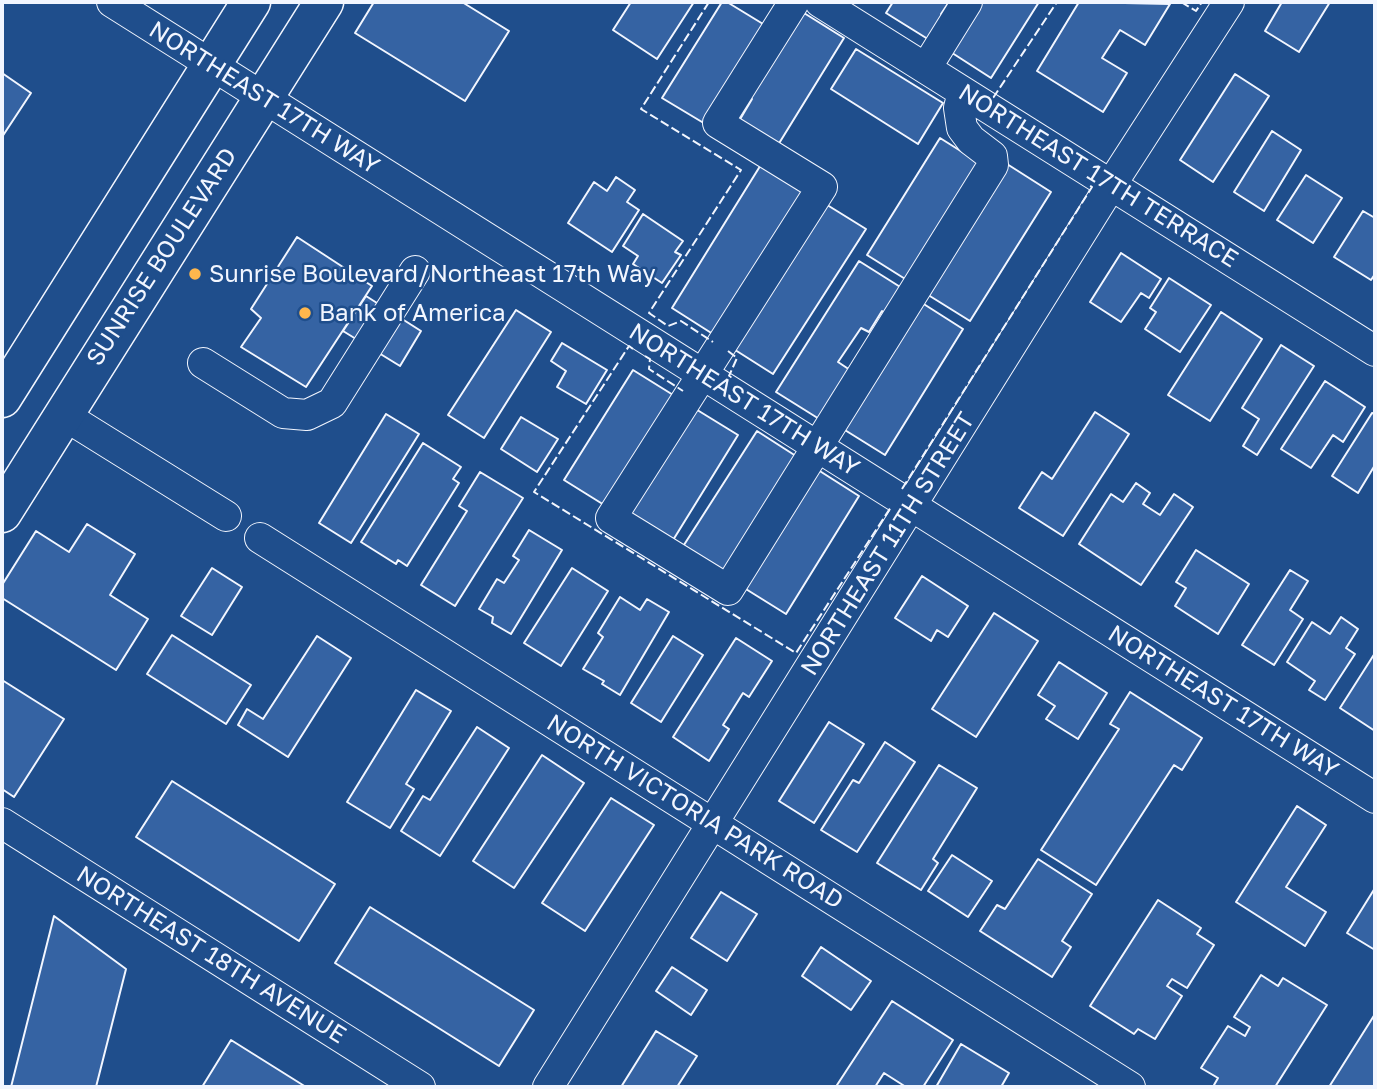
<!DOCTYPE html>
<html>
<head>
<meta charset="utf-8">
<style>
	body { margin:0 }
	#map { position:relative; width:1377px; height:1089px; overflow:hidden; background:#1f4e8c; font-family:"Golos Text",sans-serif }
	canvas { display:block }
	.frame { position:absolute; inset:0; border:4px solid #f2f6ff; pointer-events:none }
</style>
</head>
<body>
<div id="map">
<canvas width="1377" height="1089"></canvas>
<div class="frame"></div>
</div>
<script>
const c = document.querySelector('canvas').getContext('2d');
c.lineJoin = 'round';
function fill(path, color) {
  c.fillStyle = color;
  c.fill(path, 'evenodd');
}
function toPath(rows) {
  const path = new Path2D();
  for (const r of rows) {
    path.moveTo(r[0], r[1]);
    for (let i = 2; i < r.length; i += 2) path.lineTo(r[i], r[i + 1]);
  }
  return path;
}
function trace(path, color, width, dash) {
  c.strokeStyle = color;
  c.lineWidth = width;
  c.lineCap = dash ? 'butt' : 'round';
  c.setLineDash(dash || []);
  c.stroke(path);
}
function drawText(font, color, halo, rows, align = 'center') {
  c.font = font + ' "Golos Text",sans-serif';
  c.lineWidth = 5;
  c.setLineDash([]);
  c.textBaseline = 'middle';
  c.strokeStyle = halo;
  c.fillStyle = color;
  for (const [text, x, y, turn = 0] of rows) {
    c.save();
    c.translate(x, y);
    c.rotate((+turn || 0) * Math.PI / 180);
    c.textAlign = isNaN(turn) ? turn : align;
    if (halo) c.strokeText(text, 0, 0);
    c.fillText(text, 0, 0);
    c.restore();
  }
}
const building = toPath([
	[374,2,462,2,509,31,465,101,355,33,374,2],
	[631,2,694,2,657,59,613,30,631,2],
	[722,2,727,2,768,27,707,125,662,98,722,2],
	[893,2,949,2,941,14,946,18,931,41,886,13,893,2],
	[976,2,1039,2,991,78,946,49,976,2],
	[1079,2,1170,4,1145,45,1120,30,1102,58,1127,73,1103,112,1037,71,1079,2],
	[1282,2,1330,2,1299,52,1265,31,1282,2],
	[804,13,844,38,778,145,739,121,752,99,746,95,804,13],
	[856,49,943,103,918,144,831,89,856,49],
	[2,73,31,93,2,137,2,73],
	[1235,74,1269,96,1213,182,1180,160,1235,74],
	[1272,131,1301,150,1264,211,1234,192,1272,131],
	[940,138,983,165,910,282,867,255,940,138],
	[762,163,807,191,716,336,672,308,762,163],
	[1007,164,1051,192,970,321,925,293,1007,164],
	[1306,175,1342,198,1313,243,1277,220,1306,175],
	[616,177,635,190,627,202,639,210,612,252,568,223,594,182,607,191,616,177],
	[824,203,866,229,773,374,732,348,824,203],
	[1363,211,1375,218,1375,274,1371,280,1334,257,1363,211],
	[643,214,683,241,675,252,681,255,662,283,633,264,638,256,623,246,643,214],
	[297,237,372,286,306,387,241,347,261,318,251,309,297,237],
	[1121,253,1161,279,1149,298,1141,293,1121,322,1090,302,1121,253],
	[859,261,905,290,888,315,882,311,869,332,861,328,838,362,850,370,824,422,776,392,859,261],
	[1169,278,1211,305,1180,352,1145,329,1156,312,1150,308,1169,278],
	[366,296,421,331,400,366,343,331,366,296],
	[919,301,963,329,885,455,840,427,919,301],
	[516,310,551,332,484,438,448,415,516,310],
	[1221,312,1262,339,1210,421,1168,395,1221,312],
	[562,343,607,370,586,404,557,387,566,371,551,361,562,343],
	[1281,345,1314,366,1257,455,1243,446,1259,419,1242,408,1281,345],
	[633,370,678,398,609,508,564,480,633,370],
	[1325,381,1365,407,1343,442,1333,435,1311,468,1281,449,1325,381],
	[694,408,738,435,670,545,626,518,694,408],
	[1095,412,1129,434,1063,536,1019,508,1042,472,1052,479,1095,412],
	[1372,413,1375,414,1375,465,1358,493,1332,476,1372,413],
	[386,414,419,434,351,543,319,523,386,414],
	[521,417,558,439,537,472,501,449,521,417],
	[757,431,799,458,724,575,682,548,757,431],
	[423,443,461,467,453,479,459,483,407,566,398,560,396,564,361,542,423,443],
	[815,468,859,496,786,614,741,586,815,468],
	[480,472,523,498,455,606,421,585,467,511,459,506,480,472],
	[1136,483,1150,493,1143,504,1160,515,1174,494,1193,507,1141,585,1079,544,1111,494,1123,502,1136,483],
	[87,524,135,554,110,595,148,619,116,670,2,598,2,585,36,531,69,552,87,524],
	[529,530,562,550,511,634,492,623,493,617,479,609,497,579,504,583,519,560,513,556,529,530],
	[1196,550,1249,584,1218,634,1175,606,1186,588,1176,582,1196,550],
	[212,568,242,587,212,635,181,616,212,568],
	[572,568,608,591,561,666,524,643,572,568],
	[1290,570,1308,581,1290,610,1303,619,1274,665,1242,645,1290,570],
	[922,576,968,606,948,637,937,630,931,641,895,618,922,576],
	[620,597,640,610,647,599,669,612,620,695,602,684,604,681,583,669,603,637,598,633,620,597],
	[994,613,1038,641,976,737,932,709,994,613],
	[1341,617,1358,629,1346,648,1355,654,1325,700,1309,690,1315,681,1287,662,1312,622,1330,634,1341,617],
	[172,635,251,685,226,724,147,674,172,635],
	[317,636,351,658,288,757,238,725,247,709,263,719,317,636],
	[673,636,703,655,661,722,631,703,673,636],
	[736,638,772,661,749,697,743,693,723,725,729,729,709,761,673,737,736,638],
	[1375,653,1375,731,1340,708,1375,653],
	[1059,662,1107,693,1078,739,1046,719,1055,706,1038,695,1059,662],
	[2,680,64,719,14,797,2,789,2,680],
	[416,690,451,711,406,784,414,789,390,828,347,802,416,690],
	[1130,692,1202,738,1182,770,1174,765,1096,885,1041,850,1119,729,1110,724,1130,692],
	[829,722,864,744,814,823,779,801,829,722],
	[477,727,509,748,440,856,401,831,423,796,430,800,477,727],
	[885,742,915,762,857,852,821,830,853,780,859,783,885,742],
	[542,755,584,783,514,888,473,861,542,755],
	[939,765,977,788,933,859,938,863,921,890,877,863,939,765],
	[172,781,335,884,299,941,136,837,172,781],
	[611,798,654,825,585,931,542,903,611,798],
	[1297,806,1326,825,1286,887,1326,912,1305,946,1236,902,1297,806],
	[952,855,992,881,968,917,928,891,952,855],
	[1038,859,1092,894,1062,941,1071,947,1052,977,980,931,997,905,1005,909,1038,859],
	[1375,888,1375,950,1347,933,1375,888],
	[721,892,757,914,727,961,691,938,721,892],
	[1158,900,1201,928,1197,934,1214,945,1187,988,1172,979,1167,986,1182,996,1155,1039,1138,1029,1134,1034,1090,1006,1158,900],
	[370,907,534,1010,499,1066,335,963,370,907],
	[54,916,126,969,96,1087,11,1087,54,916],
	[821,947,871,981,851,1010,802,976,821,947],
	[672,967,707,990,691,1015,656,991,672,967],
	[1261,975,1278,986,1283,978,1327,1005,1275,1087,1217,1087,1214,1085,1218,1078,1201,1068,1228,1026,1245,1036,1250,1027,1234,1017,1261,975],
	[892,1001,953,1040,923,1087,906,1087,884,1073,875,1087,841,1087,837,1085,892,1001],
	[1375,1014,1375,1087,1329,1087,1375,1014],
	[656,1031,697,1056,677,1087,621,1087,656,1031],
	[231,1040,306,1087,202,1087,231,1040],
	[961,1044,1009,1073,1001,1087,936,1087,961,1044]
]);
fill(building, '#3563a3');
trace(building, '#f2f6ff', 2);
const minor = toPath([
	[112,2,1375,798],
	[794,2,718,123,822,187,611,518,728,590,993,165,992,156,971,140,962,128,959,108,963,92],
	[820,2,1375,351],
	[926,68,967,2],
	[203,363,283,413,307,415,332,403,415,271],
	[62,414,226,516],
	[260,538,1130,1087],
	[2,823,420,1087],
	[548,1087,1111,185,1229,2]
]);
const major = toPath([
	[2,398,251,2],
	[2,513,324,2]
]);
trace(minor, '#f2f6ff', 32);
trace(major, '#f2f6ff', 41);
trace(minor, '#1f4e8c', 30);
trace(major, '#1f4e8c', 38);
trace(toPath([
	[709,2,641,109,741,170,649,313,668,326,681,321,713,342],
	[1181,2,1196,11,1202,2],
	[993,98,1057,2],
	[633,349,629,346,534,492,796,653,891,507],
	[728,351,737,358,729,376,732,378],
	[645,356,650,359,649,369,683,391],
	[902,489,1092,187,1089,185]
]), '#f2f6ff', 2, [9, 3.5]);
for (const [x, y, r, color] of [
	[195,274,7,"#ffb74d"],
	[305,313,7,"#ffb74d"]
]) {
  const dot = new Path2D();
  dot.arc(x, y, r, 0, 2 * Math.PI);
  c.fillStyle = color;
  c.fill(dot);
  trace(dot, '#1f4e8c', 2.5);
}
drawText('24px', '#f2f6ff', '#1f4e8c', [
	["NORTHEAST 17TH WAY",264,98,32],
	["NORTHEAST 17TH TERRACE",1098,176,32],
	["SUNRISE BOULEVARD",162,257,-57],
	["NORTHEAST 17TH WAY",744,400,32],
	["NORTHEAST 11TH STREET",888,544,-58],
	["NORTHEAST 17TH WAY",1223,702,32],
	["NORTH VICTORIA PARK ROAD",695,812,32],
	["NORTHEAST 18TH AVENUE",211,955,32]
]);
drawText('24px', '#f2f6ff', '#1f4e8c', [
	["Sunrise Boulevard/Northeast 17th Way",209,274],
	["Bank of America",319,313]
], 'left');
</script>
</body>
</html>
